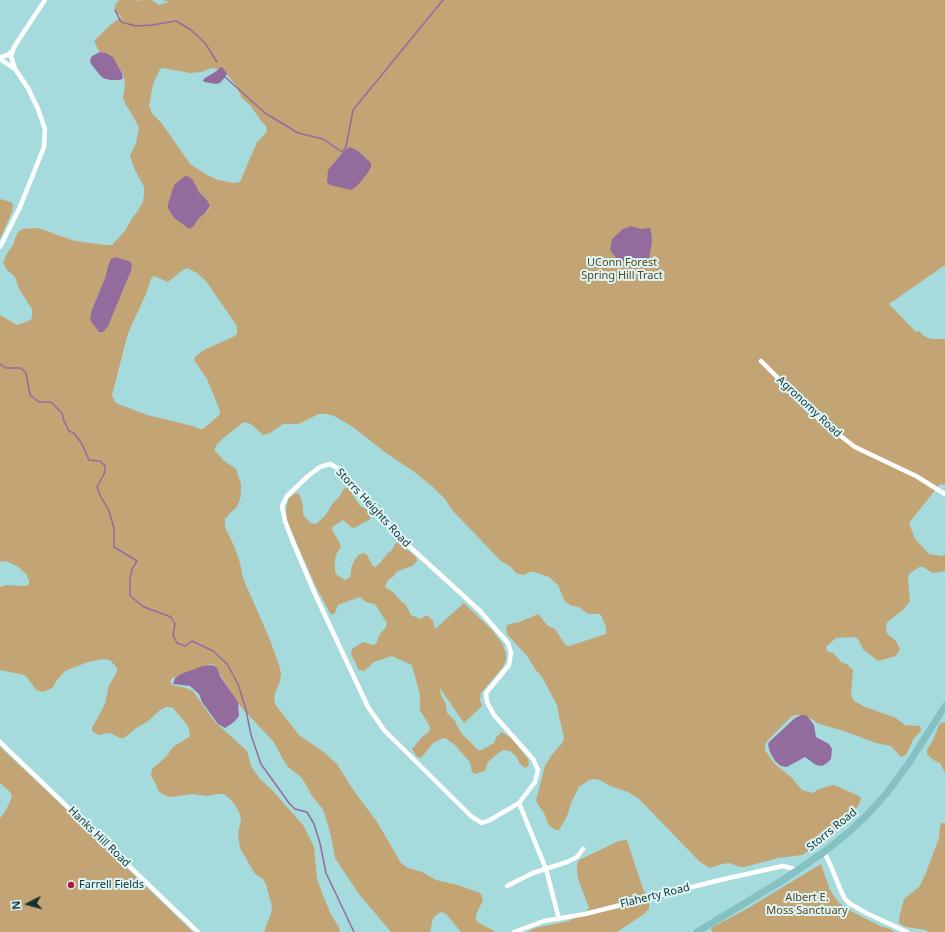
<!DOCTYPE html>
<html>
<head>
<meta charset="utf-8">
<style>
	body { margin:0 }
	#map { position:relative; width:945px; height:932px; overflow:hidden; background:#a5dbdc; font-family:"Noto Sans",sans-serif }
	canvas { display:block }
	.north { position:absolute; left:8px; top:884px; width:40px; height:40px; -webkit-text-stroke:3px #dcf6f7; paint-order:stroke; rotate:264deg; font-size:11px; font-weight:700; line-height:16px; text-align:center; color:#1a2f30 }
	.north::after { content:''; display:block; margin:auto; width:14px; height:18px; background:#1a2f30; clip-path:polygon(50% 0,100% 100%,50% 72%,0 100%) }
</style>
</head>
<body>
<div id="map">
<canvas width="945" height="932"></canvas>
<div class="north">N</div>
</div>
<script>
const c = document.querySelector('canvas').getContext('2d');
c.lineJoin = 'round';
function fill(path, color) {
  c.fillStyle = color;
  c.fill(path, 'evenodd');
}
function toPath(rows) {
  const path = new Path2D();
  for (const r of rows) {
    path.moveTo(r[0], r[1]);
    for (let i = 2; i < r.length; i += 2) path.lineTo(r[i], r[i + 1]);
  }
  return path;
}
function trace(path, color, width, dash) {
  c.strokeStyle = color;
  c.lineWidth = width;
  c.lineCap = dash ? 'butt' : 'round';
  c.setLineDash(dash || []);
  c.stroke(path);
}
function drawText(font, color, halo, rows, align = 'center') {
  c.font = font + ' "Noto Sans",sans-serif';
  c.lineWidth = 4;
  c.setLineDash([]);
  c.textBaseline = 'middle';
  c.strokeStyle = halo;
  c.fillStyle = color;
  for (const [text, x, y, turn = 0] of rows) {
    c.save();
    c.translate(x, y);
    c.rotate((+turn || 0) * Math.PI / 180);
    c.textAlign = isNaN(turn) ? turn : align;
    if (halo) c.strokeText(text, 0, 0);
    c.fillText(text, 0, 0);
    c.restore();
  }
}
fill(toPath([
	[119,0,138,0,137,2,141,0,151,0,159,5,169,2,162,0,945,0,945,265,889,304,916,332,919,331,924,336,931,339,945,339,945,485,940,484,909,523,915,539,929,554,942,556,945,554,945,571,933,573,923,567,919,567,909,574,908,581,910,601,903,610,887,622,886,626,887,634,896,641,900,649,896,656,878,661,863,649,858,639,855,637,836,638,826,647,827,651,833,653,841,662,847,664,853,670,851,693,853,700,863,706,896,718,905,725,920,726,921,731,914,738,906,755,901,757,891,746,876,743,841,730,819,724,810,718,802,715,795,715,791,717,769,739,765,745,765,750,774,763,792,778,802,790,813,793,819,789,833,785,837,786,861,797,859,805,841,826,815,847,802,855,778,858,744,867,740,867,729,863,722,864,710,868,700,862,638,798,628,792,610,786,600,780,593,779,589,780,579,787,572,801,567,816,559,830,556,830,549,826,544,813,537,803,536,800,545,766,551,756,563,742,564,738,559,716,557,705,542,677,535,669,527,656,507,634,506,627,509,624,520,622,538,614,548,626,555,629,566,646,569,646,606,634,606,627,602,617,600,614,588,614,579,607,572,606,565,602,558,585,549,577,534,572,530,572,523,575,516,573,511,567,501,561,453,511,444,498,433,487,413,471,386,453,353,427,334,416,327,414,319,414,298,424,283,424,270,433,263,435,251,424,244,422,228,434,217,444,215,448,215,451,223,460,236,469,241,484,241,493,240,500,236,508,230,513,225,519,225,527,235,548,240,563,243,578,270,640,279,665,281,673,280,681,274,696,275,704,299,735,325,753,337,764,354,791,377,822,401,863,408,868,422,872,436,880,458,885,480,893,482,896,483,900,476,915,476,919,477,922,496,932,461,932,446,914,442,912,439,913,433,918,430,932,391,932,359,894,335,858,331,836,325,815,322,808,312,796,305,783,301,777,288,767,284,761,273,741,238,704,215,666,212,664,208,665,201,669,172,678,170,682,172,685,186,688,193,691,215,722,247,751,251,766,260,779,272,790,303,825,314,847,317,878,322,893,331,915,339,927,340,932,264,932,271,913,272,906,270,899,266,884,262,878,255,874,240,848,238,834,241,819,239,812,235,805,230,799,224,794,216,794,208,796,192,794,170,797,166,796,159,792,155,782,151,776,152,769,166,757,173,747,189,737,190,734,188,726,173,708,170,707,166,707,159,711,147,722,136,728,124,738,120,738,110,733,99,735,92,731,92,728,105,704,109,685,117,672,117,668,110,660,103,659,88,662,65,671,57,680,53,687,50,689,43,692,36,690,27,677,24,675,0,670,0,587,6,585,25,586,29,584,29,580,26,574,17,566,6,561,0,562,0,315,17,325,31,320,32,316,32,309,19,289,15,277,6,269,3,262,8,252,13,245,17,234,19,231,23,229,38,228,75,241,105,245,112,245,125,231,133,217,138,211,143,202,144,194,144,187,135,170,130,156,136,143,139,128,134,118,126,105,123,98,125,87,124,76,116,62,110,57,99,51,94,41,108,27,122,16,115,13,115,5],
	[163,68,190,73,201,72,212,68,223,70,235,84,242,98,250,105,261,121,266,126,267,132,257,142,240,182,234,183,218,180,207,175,190,164,163,125,152,113,149,106,153,84,160,69],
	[193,180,199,192,207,200,210,208,198,219,194,226,186,227,174,218],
	[132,264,131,271,115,308,90,320,91,312,105,278,108,266],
	[187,268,197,273,206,281,237,326,237,333,235,336,204,350,195,357,194,360,207,379,220,411,220,414,217,417,203,429,200,429,193,426,147,415,118,404,115,402,112,395,128,333,146,294,151,279,154,276,168,282,183,270],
	[0,199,11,202,13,205,12,212,0,239],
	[345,487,349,489,360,506,366,509,371,517,369,520,354,528,351,527,343,520,332,527,333,532,338,540,341,547,337,553,335,559,335,572,337,575,345,580,350,577,352,565,356,558,360,554,364,553,367,555,373,566,375,567,380,563,388,553,391,551,395,544,398,542,416,557,417,561,412,566,396,572,394,576,389,579,386,584,385,587,393,592,400,600,406,605,411,615,416,617,419,619,426,616,428,616,433,621,435,629,464,603,493,631,503,645,506,654,506,660,503,667,481,693,480,700,482,706,464,723,440,688,441,695,446,704,447,713,455,721,461,733,478,750,482,750,494,743,497,736,502,732,511,738,528,759,529,764,527,767,525,768,520,764,516,756,510,751,503,750,497,754,488,762,485,771,475,774,472,772,470,762,455,745,445,738,441,739,433,743,421,758,417,757,412,749,422,737,429,732,430,728,429,725,420,710,420,695,412,665,392,656,374,662,364,671,359,670,351,654,352,649,363,642,373,645,376,644,380,634,386,627,387,623,375,604,366,602,360,597,338,605,335,613,333,615,330,613,315,585,287,521,286,511,288,499,294,494,298,493,300,496,303,506,303,514,310,523,316,524,325,516,333,503,340,496],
	[945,722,945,773,940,763,933,760,927,754,927,750,933,740,939,725,941,723],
	[0,747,48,792,193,932,0,932,0,818,5,812,12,797,10,792,0,783],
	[942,823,945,823,945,932,928,932,926,930,906,927,899,923,899,918,904,899,919,887,926,873,939,838,940,826],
	[627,840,642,886,649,901,649,909,644,914,617,932,527,932,535,928,569,921,586,911,589,908,578,879,577,871,577,864,579,860,619,841],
	[821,864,830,890,838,902,847,909,880,926,890,929,895,932,712,932,711,928,750,907]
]), '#c3a475');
fill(toPath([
	[100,52,106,53,113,57,122,73,123,78,120,80,110,80,103,78,99,74,91,64,90,60,92,56],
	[221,67,222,67,227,73,226,76,220,83,216,84,204,82,203,80,205,78,215,72],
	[350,147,358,151,371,163,371,167,367,174,357,186,351,190,330,185,327,182,328,170,345,150],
	[185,176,189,177,193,180,199,192,207,200,210,206,205,213,198,219,194,226,189,229,174,218,168,208,168,204,174,185],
	[631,226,641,229,650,228,651,231,652,242,649,258,650,262,648,265,643,266,623,262,617,259,610,250,612,239,623,229],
	[115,257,129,261,132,264,131,271,108,326,103,332,99,332,90,320,91,312,105,278,108,266,111,259],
	[212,665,216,667,218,670,220,676,238,702,239,716,234,722,225,728,218,724,202,702,199,694,190,686,173,684,175,678,181,674,203,666],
	[801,715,805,715,808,717,814,725,816,737,829,744,832,749,831,759,827,763,822,766,816,765,805,757,787,767,781,766,775,761,770,752,768,745,769,742,795,718]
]), '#936c9e');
trace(toPath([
	[115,10,121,22,136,26,152,25,176,21,191,30,205,43,217,62],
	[224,76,265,113,298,133,323,139,342,152],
	[342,152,346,147,353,110,443,0],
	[0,364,6,368,21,368,26,373,30,395,39,402,51,402,62,413,64,421,69,431,74,433,82,444,89,460,100,461,105,466,105,472,97,487,100,495,109,511,114,528,114,547,137,561,132,569,130,579,130,596,144,607,171,617,175,624,173,635,177,643,185,646,192,641,213,651,227,664,238,684,246,710,251,735,261,764,289,803,295,809,307,812,314,824,320,843,326,873,354,932]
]), '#936c9e', 1.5);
trace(toPath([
	[0,57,8,55,12,51],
	[0,59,15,69],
	[0,247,20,207,44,147,45,129,38,109,28,88,15,69,11,56,14,47,45,0],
	[761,361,820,420,855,447,916,476,945,494],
	[330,464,339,469,382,519,410,547,480,611,508,643,511,653,509,665,486,693,487,702,494,715,533,759,538,770,535,782,519,803,490,820,482,823,472,817,384,730,368,707,315,594,293,542,285,521,282,506,287,496,308,476,320,467,330,464],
	[0,742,198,932],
	[519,803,546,869,559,919],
	[824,852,830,864,841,891,845,899,849,903,866,913,907,932],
	[507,886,533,873,567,862,577,857,583,849],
	[514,932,544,921,585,914,720,880,783,866,798,870]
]), '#fff', 4.5);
trace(toPath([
	[697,932,783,880,824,852,849,832,868,814,886,794,909,763,945,706]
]), '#85c1c2', 7);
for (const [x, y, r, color] of [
	[71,885,4,"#af1b37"]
]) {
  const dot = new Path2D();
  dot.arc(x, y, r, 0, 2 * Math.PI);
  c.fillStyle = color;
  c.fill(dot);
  trace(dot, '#dcf6f7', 1.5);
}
drawText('11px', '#5e4417', '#dcf6f7', [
	["UConn Forest",622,263],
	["Spring Hill Tract",622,276],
	["Albert E.",807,898],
	["Moss Sanctuary",807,911]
]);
drawText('11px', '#1a2f30', '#dcf6f7', [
	["Agronomy Road",809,407,43],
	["Storrs Heights Road",373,508,47],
	["Storrs Road",832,830,-39],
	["Hanks Hill Road",99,837,44],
	["Flaherty Road",655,896,-14]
]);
drawText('11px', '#1a2f30', '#dcf6f7', [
	["Farrell Fields",79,885]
], 'left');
</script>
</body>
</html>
